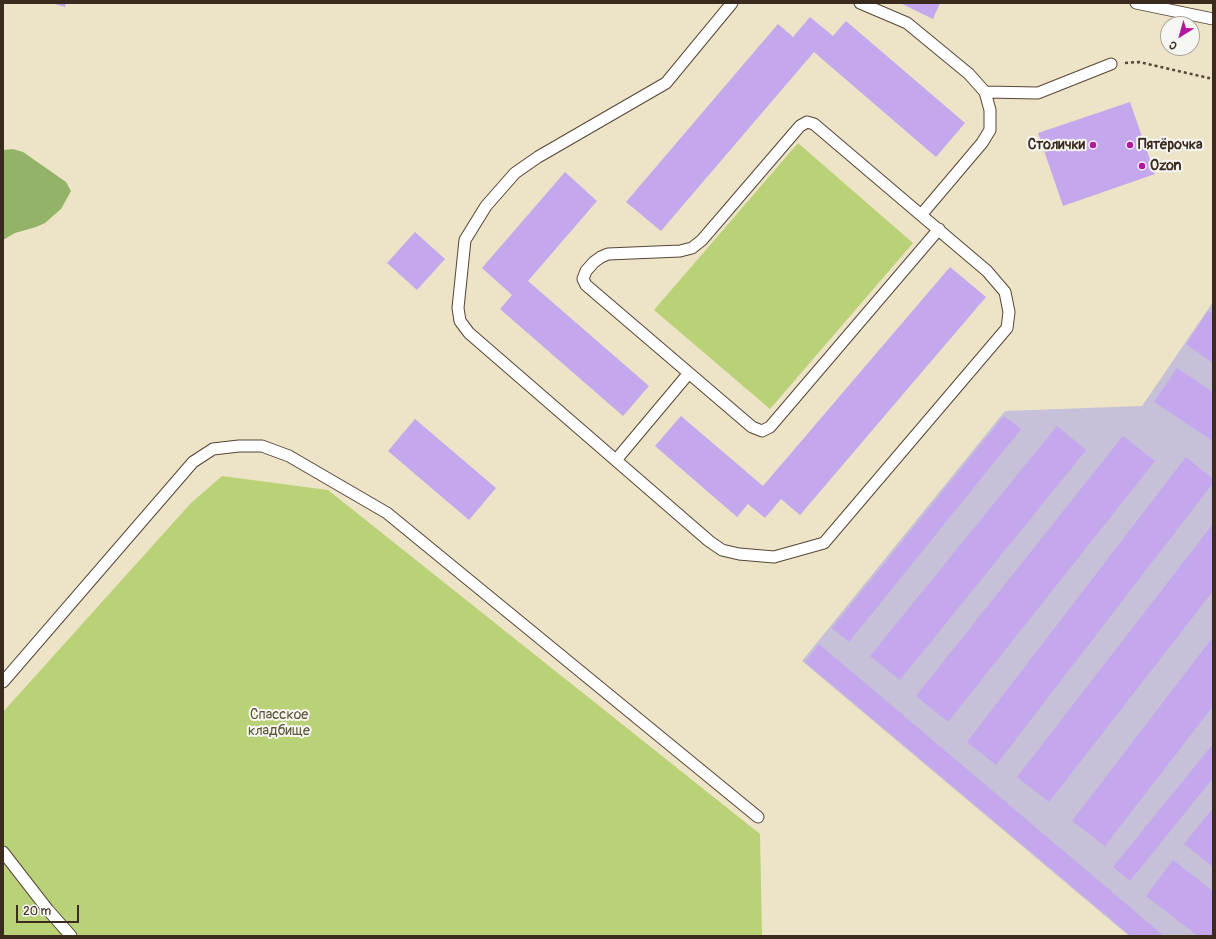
<!DOCTYPE html>
<html>
<head>
<meta charset="utf-8">
<style>
	body { margin:0 }
	#map { position:relative; width:1216px; height:939px; overflow:hidden; background:#ede3c6; font-family:Pangolin,sans-serif }
	canvas { display:block }
	.frame { position:absolute; inset:0; border:4px solid #3b2a1e; pointer-events:none }
	.north { position:absolute; left:1160px; top:16px; width:40px; height:40px; box-sizing:border-box; background:#f6f6f2; border:1px solid #aba49d; border-radius:50%; rotate:217deg; font-size:11px; font-weight:700; line-height:16px; text-align:center; color:#3b2a1e }
	.north::after { content:''; display:block; margin:auto; width:14px; height:18px; background:#b5179e; clip-path:polygon(50% 0,100% 100%,50% 72%,0 100%) }
	.scale { position:absolute; left:16px; top:905px; width:63px; height:18px; box-sizing:border-box; border:2px solid #3b2a1e; border-top:0; padding-left:5px; font-size:12px; line-height:14px; white-space:nowrap; color:#3b2a1e; -webkit-text-stroke:3px #f6f6f2; paint-order:stroke }
</style>
</head>
<body>
<div id="map">
<canvas width="1216" height="939"></canvas>
<div class="frame"></div>
<div class="north">С</div>
<div class="scale">20 m</div>
</div>
<script>
const c = document.querySelector('canvas').getContext('2d');
c.lineJoin = 'round';
function fill(path, color) {
  c.fillStyle = color;
  c.fill(path, 'evenodd');
}
function toPath(rows) {
  const path = new Path2D();
  for (const r of rows) {
    path.moveTo(r[0], r[1]);
    for (let i = 2; i < r.length; i += 2) path.lineTo(r[i], r[i + 1]);
  }
  return path;
}
function trace(path, color, width, dash) {
  c.strokeStyle = color;
  c.lineWidth = width;
  c.lineCap = dash ? 'butt' : 'round';
  c.setLineDash(dash || []);
  c.stroke(path);
}
function drawText(font, color, halo, rows, align = 'center') {
  c.font = font + ' Pangolin,sans-serif';
  c.lineWidth = 4;
  c.setLineDash([]);
  c.textBaseline = 'middle';
  c.strokeStyle = halo;
  c.fillStyle = color;
  for (const [text, x, y, turn = 0] of rows) {
    c.save();
    c.translate(x, y);
    c.rotate((+turn || 0) * Math.PI / 180);
    c.textAlign = isNaN(turn) ? turn : align;
    if (halo) c.strokeText(text, 0, 0);
    c.fillText(text, 0, 0);
    c.restore();
  }
}
fill(toPath([
	[1213,302,1213,936,1129,936,802,661,1005,411,1142,406]
]), '#c6c0d9');
fill(toPath([
	[798,143,913,243,770,409,654,310],
	[222,476,328,490,760,834,762,936,3,936,3,712,191,503]
]), '#bad277');
fill(toPath([
	[13,149,23,152,66,182,71,191,61,209,45,223,36,227,15,233,3,240,3,150]
]), '#93b468');
fill(toPath([
	[52,3,66,3,65,7],
	[900,3,940,3,933,19],
	[810,17,833,36,846,21,965,123,936,157,814,52,661,231,626,202,778,24,793,37],
	[1130,102,1155,174,1063,206,1038,133],
	[565,172,597,201,528,281,649,386,623,416,500,309,512,295,482,268],
	[415,232,445,259,417,290,387,263],
	[950,267,986,297,800,515,781,499,765,518,748,504,737,517,655,446,681,416,763,486],
	[1208,311,1213,314,1213,363,1186,344],
	[1177,368,1213,392,1213,441,1154,402],
	[1004,416,1021,429,849,642,832,628],
	[415,419,496,488,469,520,388,451],
	[1057,426,1086,450,900,680,870,656],
	[1123,436,1155,461,948,722,916,696],
	[1186,457,1213,479,1213,483,996,765,967,742],
	[1213,524,1213,591,1049,802,1017,777],
	[1213,637,1213,706,1105,846,1072,821],
	[819,644,1164,936,1131,936,805,662],
	[1213,744,1213,778,1130,881,1113,867],
	[1213,808,1213,867,1184,844],
	[1173,860,1213,891,1213,936,1198,936,1146,896]
]), '#c5a7ed');
const lane = toPath([
	[732,3,666,83,538,157,515,173,486,206,465,240,458,308,460,321,469,333,709,541,722,550,739,554,774,557,824,543,1007,328,1009,312,1005,292,987,271,921,215,982,143,990,130,990,110,985,92,969,74,907,23,860,3],
	[1136,3,1213,19],
	[985,92,1038,93,1111,64],
	[921,215,814,124,807,122,800,126,702,240,692,248,680,251,608,254,601,257,594,262,586,271,583,279,586,285,752,427,762,431,770,427,939,229],
	[616,460,689,373],
	[3,682,193,462,213,449,239,446,262,446,289,456,387,513,758,817],
	[3,852,48,910,71,936]
]);
trace(lane, '#564637', 13);
trace(toPath([
	[1125,63,1139,62,1213,79]
]), '#564637', 2.5, [3, 3]);
trace(lane, '#fff', 11);
for (const [x, y, r, color] of [
	[1093,145,4,"#b5179e"],
	[1130,145,4,"#b5179e"],
	[1142,166,4,"#b5179e"]
]) {
  const dot = new Path2D();
  dot.arc(x, y, r, 0, 2 * Math.PI);
  c.fillStyle = color;
  c.fill(dot);
  trace(dot, '#f6f6f2', 1.5);
}
drawText('bold 14px', '#3b2a1e', '#f6f6f2', [
	["Столички",1085,145,"right"],
	["Пятёрочка",1138,145],
	["Ozon",1150,166]
], 'left');
drawText('14px', '#5b5434', '#f6f6f2', [
	["Спасское",279,715],
	["кладбище",279,731]
]);
</script>
</body>
</html>
